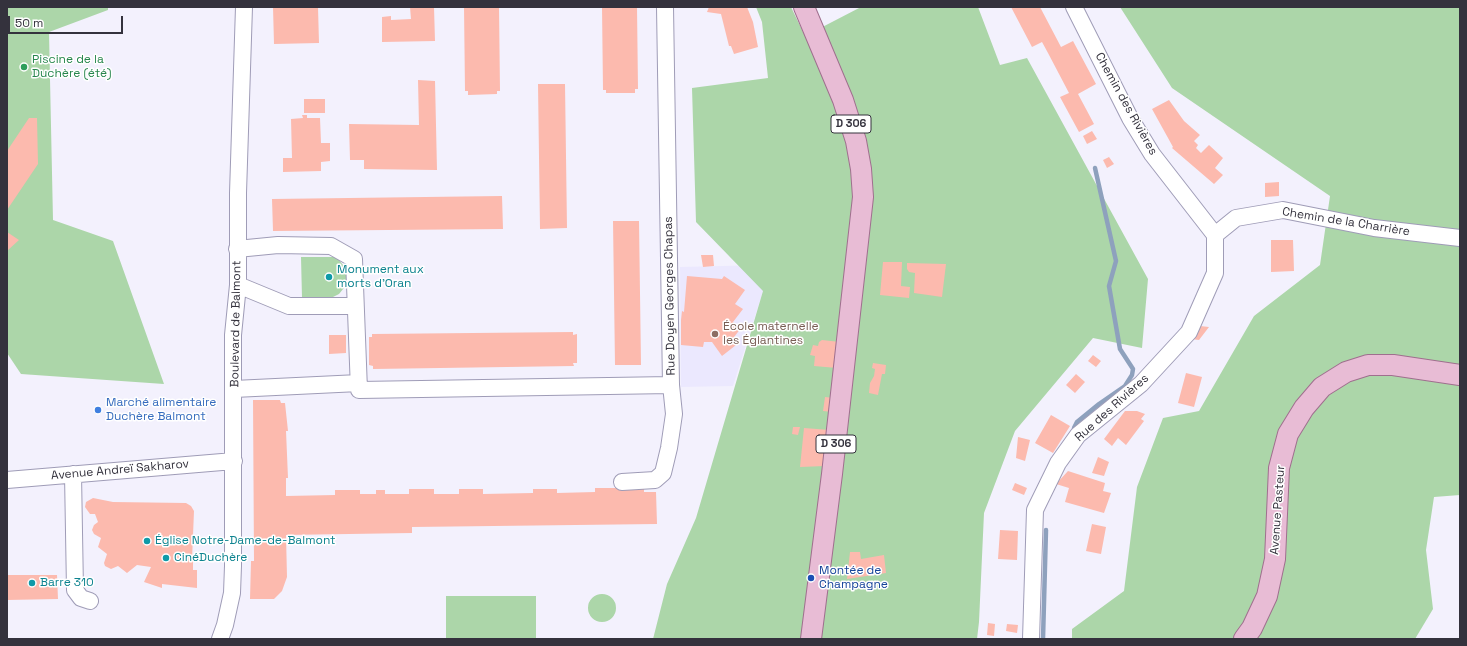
<!DOCTYPE html>
<html>
<head>
<meta charset="utf-8">
<style>
	body { margin:0 }
	#map { position:relative; width:1467px; height:646px; overflow:hidden; background:#f3f1fd; font-family:"Space Grotesk",sans-serif }
	canvas { display:block }
	.frame { position:absolute; inset:0; border:8px solid #34323d; pointer-events:none }
	.scale { position:absolute; left:8px; top:16px; width:115px; height:18px; box-sizing:border-box; border:2px solid #34323d; border-top:0; padding-left:5px; font-size:12px; line-height:14px; white-space:nowrap; color:#34323d; -webkit-text-stroke:3px #fff; paint-order:stroke }
</style>
</head>
<body>
<div id="map">
<canvas width="1467" height="646"></canvas>
<div class="frame"></div>
<div class="scale">50 m</div>
</div>
<script>
const c = document.querySelector('canvas').getContext('2d');
c.lineJoin = 'round';
function fill(path, color) {
  c.fillStyle = color;
  c.fill(path, 'evenodd');
}
function toPath(rows) {
  const path = new Path2D();
  for (const r of rows) {
    if (r.length === 3) {
      path.moveTo(r[0] + r[2], r[1]);
      path.arc(r[0], r[1], r[2], 0, 2 * Math.PI);
      continue;
    }
    path.moveTo(r[0], r[1]);
    for (let i = 2; i < r.length; i += 2) path.lineTo(r[i], r[i + 1]);
  }
  return path;
}
function trace(path, color, width, dash) {
  c.strokeStyle = color;
  c.lineWidth = width;
  c.lineCap = dash ? 'butt' : 'round';
  c.setLineDash(dash || []);
  c.stroke(path);
}
function drawText(font, color, halo, rows, align = 'center') {
  c.font = font + ' "Space Grotesk",sans-serif';
  c.lineWidth = 3;
  c.setLineDash([]);
  c.textBaseline = 'middle';
  c.strokeStyle = halo;
  c.fillStyle = color;
  for (const [text, x, y, turn = 0] of rows) {
    c.save();
    c.translate(x, y);
    c.rotate((+turn || 0) * Math.PI / 180);
    c.textAlign = isNaN(turn) ? turn : align;
    if (halo) c.strokeText(text, 0, 0);
    c.fillText(text, 0, 0);
    c.restore();
  }
}
fill(toPath([
	[765,265,766,282,733,386,681,387,680,267]
]), '#ebe8fe');
fill(toPath([
	[7,7,108,7,108,10,49,32,53,220,113,241,164,384,21,374,7,353],
	[756,7,791,7,805,36,861,7,978,7,1000,65,1027,58,1148,279,1142,348,1093,338,1015,431,984,513,979,622,977,639,653,639,667,584,696,518,763,291,696,222,692,88,768,78,762,22],
	[1120,7,1460,7,1460,495,1434,497,1426,550,1433,609,1415,639,1072,639,1072,629,1124,591,1137,487,1163,418,1199,411,1254,316,1320,265,1330,196,1172,88],
	[301,257,335,257,339,260,347,270,348,283,339,294,333,297,325,299,302,298],
	[602,608,14],
	[446,596,536,596,536,639,446,639]
]), '#acd6a9');
trace(toPath([
	[1074,428,1077,422,1099,404,1125,386,1132,375,1133,369,1120,349,1109,286,1116,261,1095,168],
	[1043,639,1046,530]
]), '#8ea1bd', 4.5);
fill(toPath([
	[273,7,318,7,319,43,274,44],
	[410,7,434,7,435,41,382,42,382,17,391,16,391,20,411,19],
	[464,7,499,7,500,91,497,91,497,94,468,95,468,91,465,91],
	[602,7,637,7,638,89,635,89,635,93,606,93,606,90,603,90],
	[709,7,747,7,753,22,758,47,734,54,731,46,729,46,721,14,707,12],
	[1011,7,1040,7,1061,47,1073,41,1096,84,1078,94,1094,124,1079,132,1060,97,1069,93,1048,53,1042,42,1032,47],
	[418,80,435,81,437,170,364,169,364,160,350,160,349,124,419,125],
	[538,84,565,84,567,228,540,229],
	[304,99,325,99,325,113,304,113],
	[1169,100,1184,121,1200,135,1194,141,1198,145,1196,148,1201,153,1209,145,1223,158,1215,168,1223,175,1214,184,1172,148,1173,147,1152,109],
	[302,115,307,115,307,118,320,118,321,143,330,143,330,161,321,162,321,171,283,172,283,158,292,158,291,119,303,118],
	[29,118,37,118,38,164,7,210,7,151],
	[1092,131,1097,139,1087,144,1083,136],
	[1109,157,1114,164,1107,168,1103,160],
	[1279,182,1279,196,1265,197,1265,183],
	[502,196,503,229,273,231,272,199],
	[613,221,639,221,641,365,615,365],
	[7,232,19,240,7,251],
	[1271,240,1293,240,1294,271,1271,272],
	[701,255,713,255,714,266,703,267],
	[883,262,902,262,901,286,910,287,909,298,880,295],
	[907,263,946,264,942,297,914,293,915,273,909,272,907,269],
	[687,276,722,279,724,276,745,290,735,304,743,309,733,322,741,328,731,341,736,345,722,356,712,342,704,342,703,347,681,345,681,320,682,311,684,312],
	[1200,326,1209,327,1199,340,1191,339],
	[573,332,573,335,577,334,577,363,573,363,574,366,373,369,373,366,369,365,369,337,372,337,372,334],
	[329,335,346,335,346,353,329,354],
	[822,340,840,342,837,368,814,366,815,356,810,355,813,345,818,346,819,342],
	[1093,355,1101,361,1096,367,1088,361],
	[873,363,886,365,885,374,882,374,878,395,869,393,870,383,874,376,875,369,872,368],
	[1186,373,1202,377,1194,407,1178,403],
	[1076,374,1085,382,1075,393,1066,385],
	[825,397,834,398,832,412,823,411],
	[253,400,280,400,281,403,285,403,288,431,286,431,288,478,286,478,286,496,335,495,335,490,360,490,360,494,376,494,376,490,385,490,385,494,409,494,409,489,434,489,434,494,459,494,459,489,483,489,483,494,533,493,533,489,557,489,557,493,595,492,595,488,644,488,644,492,656,492,657,524,412,527,412,533,286,535,287,577,282,591,274,599,250,599,251,561,254,561],
	[1125,411,1137,411,1145,414,1141,419,1144,421,1126,445,1118,438,1112,446,1104,439],
	[1051,415,1070,426,1053,453,1035,443],
	[793,427,800,427,798,435,792,434],
	[804,428,830,430,825,466,800,467],
	[1018,437,1030,440,1025,461,1016,458],
	[1098,457,1109,462,1104,476,1092,473],
	[1068,471,1105,483,1103,491,1111,493,1104,513,1065,502,1069,488,1056,484],
	[1015,483,1027,488,1024,495,1012,490],
	[93,498,113,502,186,503,191,506,194,511,192,560,193,560,193,570,197,570,197,588,162,584,162,588,144,582,151,567,137,565,127,573,118,566,111,569,105,566,104,563,107,554,98,547,101,538,94,534,92,530,94,525,98,522,95,514,90,514,85,507,86,502],
	[1092,524,1106,527,1101,554,1086,551],
	[1000,530,1018,531,1017,560,998,559],
	[850,552,860,552,861,559,884,555,886,573,847,579],
	[7,575,57,575,58,599,7,600],
	[988,623,995,624,994,636,987,635],
	[1007,624,1018,625,1017,633,1006,631]
]), '#fcbaae');
const minor = toPath([
	[1074,7,1130,118,1152,154,1215,235],
	[1215,235,1236,218,1283,210,1374,228,1460,238],
	[237,249,278,245,331,246,354,259,359,390,671,385,665,7],
	[238,285,289,306,355,306],
	[234,389,359,383],
	[73,474,75,590,81,598,90,601],
	[7,480,234,461],
	[622,482,655,480,663,473,669,448,674,414,671,385],
	[220,639,225,625,232,593,233,566,233,335,238,285,238,193,244,7],
	[1031,639,1035,510,1058,463,1078,435,1141,384,1189,332,1215,273,1215,235]
]);
const major = toPath([
	[804,7,843,100,856,141,861,169,863,197,832,474,811,639],
	[1244,639,1252,628,1267,596,1275,559,1279,468,1288,434,1304,408,1322,387,1346,372,1368,365,1393,365,1460,375]
]);
trace(minor, '#9f9cb7', 18);
trace(major, '#9f6f8e', 22);
trace(minor, '#fff', 16);
trace(major, '#e8bcd5', 20);
for (const [x, y, r, color] of [
	[24,67,4,"#2e9e5b"],
	[329,277,4,"#0f9aa8"],
	[715,334,4,"#8d6e63"],
	[98,410,4,"#3f7fe0"],
	[147,541,4,"#0f9aa8"],
	[166,558,4,"#0f9aa8"],
	[811,578,4,"#1a4fb4"],
	[32,583,4,"#0f9aa8"]
]) {
  const dot = new Path2D();
  dot.arc(x, y, r, 0, 2 * Math.PI);
  c.fillStyle = color;
  c.fill(dot);
  trace(dot, '#fff', 1.5);
}
for (const [x, y, w] of [
	[851,124,40],
	[836,444,40]
]) {
  const box = new Path2D();
  box.roundRect(x - w / 2, y - 9, w, 18, 3);
  c.fillStyle = '#fff';
  c.fill(box);
  trace(box, '#34323d', 1);
}
drawText('bold 11px', '#34323d', null, [
	["D 306",851,124],
	["D 306",836,444]
]);
drawText('12px', '#27864d', '#fff', [
	["Piscine de la",32,60],
	["Duchère (été)",32,74]
], 'left');
drawText('12px', '#34323d', '#fff', [
	["Chemin des Rivières",1126,104,61],
	["Chemin de la Charrière",1346,222,9],
	["Rue Doyen Georges Chapas",670,296,-91],
	["Boulevard de Balmont",236,324,-89],
	["Rue des Rivières",1112,408,-42],
	["Avenue Andreï Sakharov",120,470,-5],
	["Avenue Pasteur",1278,510,-86]
]);
drawText('12px', '#0d838f', '#fff', [
	["Monument aux",337,270],
	["morts d'Oran",337,284],
	["Église Notre-Dame-de-Balmont",155,541],
	["CinéDuchère",174,558],
	["Barre 310",40,583]
], 'left');
drawText('12px', '#785e54', '#fff', [
	["École maternelle",723,327],
	["les Églantines",723,341]
], 'left');
drawText('12px', '#366cbe', '#fff', [
	["Marché alimentaire",106,403],
	["Duchère Balmont",106,417]
], 'left');
drawText('12px', '#164399', '#fff', [
	["Montée de",819,571],
	["Champagne",819,585]
], 'left');
</script>
</body>
</html>
